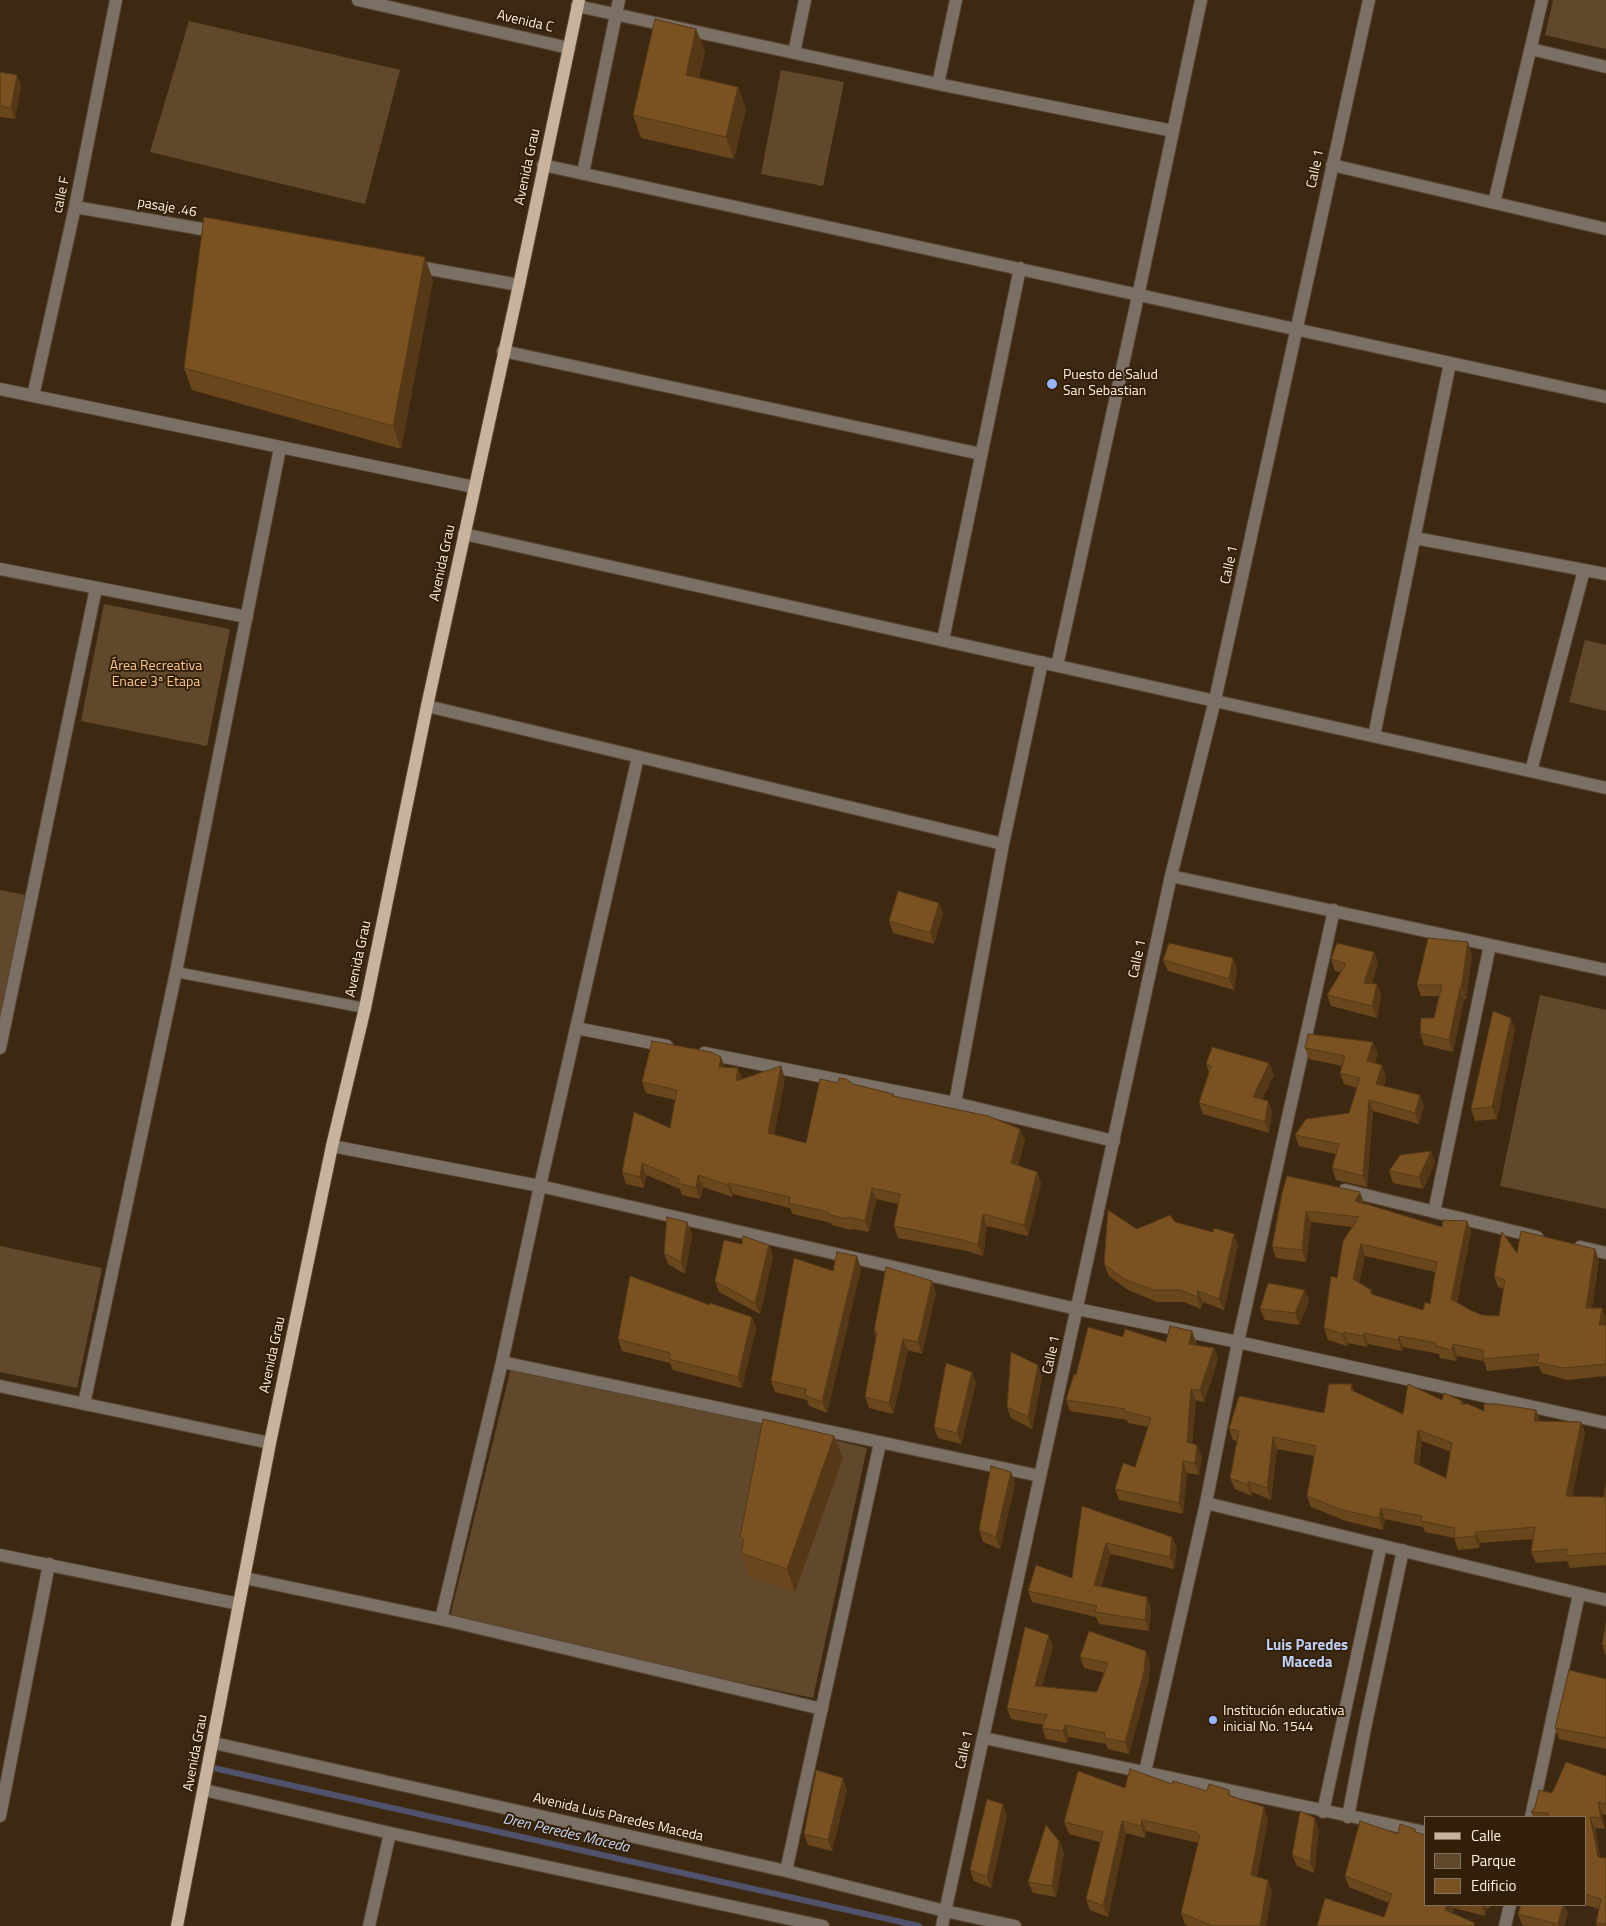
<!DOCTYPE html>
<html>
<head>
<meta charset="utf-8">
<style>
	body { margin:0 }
	#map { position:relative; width:1606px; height:1926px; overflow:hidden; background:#3d2912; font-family:"Titillium Web",sans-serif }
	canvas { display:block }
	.legend { position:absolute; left:1424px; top:1816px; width:162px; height:90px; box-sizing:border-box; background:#321f08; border:1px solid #84735f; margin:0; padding:6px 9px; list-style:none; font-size:15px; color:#fef0e2 }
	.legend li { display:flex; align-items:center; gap:10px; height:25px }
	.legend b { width:25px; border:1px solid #84735f }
</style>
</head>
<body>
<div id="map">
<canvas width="1606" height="1926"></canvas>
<ul class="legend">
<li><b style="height:6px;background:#c9b39d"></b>Calle</li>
<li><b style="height:14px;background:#61482d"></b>Parque</li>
<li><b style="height:14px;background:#7a5121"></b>Edificio</li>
</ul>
</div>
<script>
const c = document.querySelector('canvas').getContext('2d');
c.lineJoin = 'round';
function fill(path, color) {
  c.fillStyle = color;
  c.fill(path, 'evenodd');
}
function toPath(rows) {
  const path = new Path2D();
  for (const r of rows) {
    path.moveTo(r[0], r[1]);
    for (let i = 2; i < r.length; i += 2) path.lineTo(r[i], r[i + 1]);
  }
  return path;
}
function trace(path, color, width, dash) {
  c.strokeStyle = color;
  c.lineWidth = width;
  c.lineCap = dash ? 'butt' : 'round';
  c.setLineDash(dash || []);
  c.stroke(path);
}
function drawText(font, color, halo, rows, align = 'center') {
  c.font = font + ' "Titillium Web",sans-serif';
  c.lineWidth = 4;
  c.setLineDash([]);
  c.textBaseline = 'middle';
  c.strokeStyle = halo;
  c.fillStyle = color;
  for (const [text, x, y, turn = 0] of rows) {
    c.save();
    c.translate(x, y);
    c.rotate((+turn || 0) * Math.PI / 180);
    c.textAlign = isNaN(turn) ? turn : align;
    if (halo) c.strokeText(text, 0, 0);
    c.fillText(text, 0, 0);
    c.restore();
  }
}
fill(toPath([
	[1553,0,1606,0,1606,49,1545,35],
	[189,21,400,70,365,204,150,152],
	[781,70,844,82,823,186,761,174],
	[104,604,230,629,207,746,81,721],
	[1585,640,1606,645,1606,711,1569,702],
	[0,890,25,895,0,1025],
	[1540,995,1606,1010,1606,1209,1500,1186],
	[0,1246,102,1268,77,1388,0,1372],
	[512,1364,867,1448,813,1698,449,1621]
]), '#61482d');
trace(toPath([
	[209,1767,919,1926]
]), '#50526c', 6);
const service = toPath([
	[176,972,365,1008]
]);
const minor = toPath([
	[358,0,569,48],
	[577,6,938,84,1173,131],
	[1531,49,1606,67],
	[794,53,805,0],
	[938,84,956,0],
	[543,165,1606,397],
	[1332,165,1606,229],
	[583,173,619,0],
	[1494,203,1542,0],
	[75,207,219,232],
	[413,266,519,285],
	[503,351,981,454],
	[0,389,474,487],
	[33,396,75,207,116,0],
	[464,534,1606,788],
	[1415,538,1606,574],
	[0,569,247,617],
	[943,640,1020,268],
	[1057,666,1138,296,1201,0],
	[427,706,1003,844],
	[1374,736,1450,363],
	[1531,771,1584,570],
	[1171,876,1606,970],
	[576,1028,667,1046],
	[0,1048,96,588],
	[704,1053,955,1103,1114,1141],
	[955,1103,1003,844,1042,662],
	[332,1146,540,1186,1077,1309,1238,1342,1606,1423],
	[1345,1190,1537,1237],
	[1434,1212,1490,945],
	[1580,1247,1606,1253],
	[502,1362,1040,1476],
	[0,1386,270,1443],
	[84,1404,176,972,280,448],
	[1206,1503,1606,1600],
	[0,1555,239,1604],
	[245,1578,449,1621,822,1709],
	[441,1619,502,1362,540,1186,638,757],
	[984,1738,1425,1832],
	[214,1743,786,1871,945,1911,1015,1926],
	[1145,1772,1206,1503,1238,1342,1334,910],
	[204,1790,390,1833,823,1926],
	[1323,1812,1381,1545],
	[0,1816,49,1564],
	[1348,1817,1365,1728,1403,1550],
	[1531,1817,1579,1594],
	[786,1871,880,1443],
	[369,1926,390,1833],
	[942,1926,1171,876,1215,700,1369,0],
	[1505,1926,1510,1905]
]);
const primary = toPath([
	[177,1926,270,1443,332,1146,365,1008,427,706,519,285,579,0]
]);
trace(service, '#58452f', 12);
trace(minor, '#58452f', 14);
trace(primary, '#58452f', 14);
trace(service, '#7b7066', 10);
trace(minor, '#7b7066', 12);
trace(primary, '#c9b39d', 12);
fill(toPath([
	[696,29,705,51,699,78,738,87,746,109,734,159,641,138,633,115],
	[0,72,17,75,21,86,15,119,0,117],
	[433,280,401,449,192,390,184,368],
	[939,903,943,914,934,944,893,933,889,921],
	[1374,952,1378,963,1372,984,1377,984,1381,996,1377,1018,1331,1006,1327,995,1341,972,1335,971,1331,959],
	[1472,954,1466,999,1464,999,1453,1052,1424,1045,1420,1033,1434,1018,1439,996,1421,996,1417,985],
	[1163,960,1237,969,1234,990,1168,971],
	[1515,1029,1497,1119,1475,1121,1471,1109],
	[1305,1048,1378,1053,1375,1063,1386,1076,1384,1086,1424,1106,1419,1124,1373,1111,1367,1187,1336,1180,1332,1168,1336,1154,1299,1146,1295,1135,1349,1113,1357,1088,1344,1084,1340,1073,1342,1066,1309,1059],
	[1269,1063,1274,1075,1262,1099,1268,1101,1272,1112,1269,1133,1203,1114,1199,1103,1209,1073,1206,1064],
	[725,1067,742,1079,785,1078,774,1135,806,1143,838,1083,853,1084,893,1094,894,1097,1025,1140,1018,1166,1037,1172,1041,1183,1028,1236,987,1226,983,1256,967,1251,898,1238,894,1226,898,1204,876,1199,869,1232,853,1229,850,1230,832,1225,831,1223,793,1214,790,1208,733,1194,732,1197,703,1187,700,1199,682,1195,680,1189,646,1175,644,1188,626,1184,622,1172,670,1128,675,1100,646,1093,642,1082],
	[1431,1151,1435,1163,1423,1189,1393,1183,1389,1171],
	[1282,1193,1364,1203,1442,1227,1467,1221,1471,1232,1457,1302,1470,1310,1482,1315,1499,1316,1504,1289,1498,1287,1494,1276,1517,1253,1599,1260,1592,1308,1606,1318,1605,1325,1606,1325,1606,1376,1567,1380,1542,1373,1539,1366,1487,1371,1484,1361,1457,1356,1456,1361,1440,1358,1439,1354,1403,1347,1402,1351,1368,1344,1367,1347,1348,1343,1347,1346,1328,1340,1324,1328,1337,1278,1352,1227,1311,1222,1306,1262,1276,1258,1272,1247],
	[1365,1256,1435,1272,1430,1304,1423,1310,1373,1295,1371,1290,1359,1283],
	[687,1222,692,1234,685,1274,668,1264,664,1253],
	[1175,1222,1238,1245,1224,1310,1203,1302,1201,1309,1184,1302,1157,1302,1128,1290,1109,1276,1104,1264],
	[773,1256,760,1314,719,1292,715,1281],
	[861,1268,827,1413,809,1406,807,1400,775,1392,771,1381,833,1271],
	[932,1281,936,1293,922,1354,908,1350,893,1414,869,1408,865,1397,876,1337,874,1331],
	[1305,1290,1309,1301,1299,1325,1265,1320,1260,1309],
	[752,1317,756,1328,742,1388,673,1370,670,1363,622,1351,618,1339],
	[1192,1331,1196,1342,1196,1345,1214,1348,1218,1359,1204,1402,1196,1400,1192,1444,1202,1457,1199,1475,1187,1473,1183,1514,1119,1500,1115,1489,1135,1467,1148,1427,1128,1423,1127,1420,1070,1411,1066,1400,1076,1375,1166,1342],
	[1042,1377,1032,1429,1011,1418,1007,1407],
	[976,1383,961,1444,938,1438,934,1427],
	[1355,1392,1403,1414,1442,1400,1462,1401,1463,1404,1484,1411,1536,1410,1540,1421,1581,1422,1585,1433,1572,1496,1604,1497,1606,1483,1606,1565,1570,1568,1567,1561,1536,1563,1531,1552,1533,1539,1480,1543,1479,1548,1458,1550,1454,1538,1425,1532,1423,1527,1385,1519,1383,1530,1346,1521,1311,1507,1307,1496,1314,1456,1277,1449,1271,1500,1252,1492,1252,1496,1235,1489,1230,1478,1237,1441,1233,1440,1229,1429,1324,1413],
	[1422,1441,1451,1452,1446,1478,1419,1465],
	[843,1458,795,1592,749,1576,741,1553,743,1546,740,1537],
	[1011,1472,1015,1483,1000,1549,983,1542,979,1530],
	[1082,1506,1172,1537,1177,1548,1174,1569,1111,1554,1101,1587,1151,1608,1149,1631,1099,1624,1096,1617,1032,1602,1028,1591,1072,1578],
	[1606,1623,1606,1656,1602,1645],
	[1053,1646,1042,1686,1097,1692,1105,1673,1084,1668,1080,1657,1150,1662,1148,1683,1129,1754,1108,1749,1106,1744,1069,1737,1067,1743,1046,1739,1042,1728,1043,1725,1011,1719,1007,1708],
	[1606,1679,1606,1749,1559,1739,1555,1728],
	[1606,1776,1606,1815,1602,1814,1605,1829,1595,1828,1600,1857,1606,1858,1606,1926,1597,1926,1596,1923,1599,1909,1585,1905,1585,1817,1533,1817,1531,1812,1552,1793],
	[1125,1788,1207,1791,1229,1790,1231,1796,1268,1819,1257,1877,1268,1880,1272,1892,1266,1926,1188,1926,1185,1925,1181,1913,1199,1843,1146,1831,1145,1838,1126,1833,1108,1917,1090,1910,1086,1899,1100,1842,1069,1834,1064,1822],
	[847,1790,832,1851,808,1845,804,1834],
	[1007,1815,991,1888,974,1881,970,1870],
	[1415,1829,1416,1832,1425,1905,1491,1905,1490,1908,1487,1908,1485,1916,1454,1908,1452,1913,1389,1903,1349,1887,1345,1876,1398,1834],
	[1319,1830,1314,1873,1297,1866,1292,1855],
	[1059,1841,1064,1853,1056,1897,1033,1893,1028,1882],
	[1568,1913,1564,1926,1525,1926,1522,1925,1518,1914]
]), '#69461c');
fill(toPath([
	[696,29,705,51,694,97,686,75],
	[17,75,21,86,15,119,11,108],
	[738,87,746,109,734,159,726,137],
	[425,257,433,280,401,449,393,426],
	[939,903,943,914,934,944,930,933],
	[1468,942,1472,954,1466,999,1461,988],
	[1374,952,1378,963,1368,994,1364,983],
	[1233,958,1237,969,1234,990,1229,979],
	[1377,984,1381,996,1377,1018,1372,1006],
	[1460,988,1464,999,1453,1052,1449,1040],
	[1511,1018,1515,1029,1497,1119,1492,1107],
	[1373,1042,1378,1053,1372,1073,1367,1061],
	[721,1057,725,1068,719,1067],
	[1269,1063,1274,1075,1257,1109,1253,1097],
	[1382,1065,1386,1076,1381,1095,1376,1084],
	[781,1066,785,1078,772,1145,768,1133],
	[738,1068,743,1079,736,1081],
	[1420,1095,1424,1106,1419,1124,1415,1113],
	[1369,1100,1373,1111,1367,1187,1363,1176],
	[1268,1101,1272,1112,1269,1133,1265,1122],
	[1020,1129,1025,1140,1016,1175,1011,1163],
	[1431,1151,1435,1163,1423,1189,1419,1177],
	[642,1163,646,1175,644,1188,640,1177],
	[1037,1172,1041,1183,1028,1236,1024,1225],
	[698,1175,703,1187,700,1199,696,1188],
	[729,1183,733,1194,732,1197,728,1185],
	[872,1188,876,1199,869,1232,865,1221],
	[1360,1192,1364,1203,1359,1213,1355,1201],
	[1306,1211,1311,1222,1306,1262,1302,1250],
	[983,1214,987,1226,983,1256,978,1245],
	[1467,1221,1471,1232,1455,1310,1451,1299],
	[687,1222,692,1234,685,1274,681,1262],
	[1234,1234,1238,1245,1224,1310,1219,1299],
	[1361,1244,1365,1256,1357,1291,1353,1279],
	[769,1245,773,1256,760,1314,755,1303],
	[1595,1249,1599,1260,1590,1319,1586,1308],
	[857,1256,861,1268,827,1413,822,1402],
	[932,1281,936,1293,922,1354,918,1342],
	[1305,1290,1309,1301,1299,1325,1295,1313],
	[1198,1291,1203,1302,1201,1309,1197,1297],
	[1602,1308,1606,1318,1603,1337,1599,1325],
	[752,1317,756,1328,742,1388,738,1377],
	[1192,1331,1196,1342,1193,1356,1189,1344],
	[1344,1332,1348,1343,1347,1346,1343,1334],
	[1364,1333,1368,1344,1367,1347,1363,1336],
	[1399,1336,1403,1347,1402,1351,1398,1340],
	[903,1339,908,1350,893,1414,889,1403],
	[1453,1344,1457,1356,1456,1361,1452,1350],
	[1214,1348,1218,1359,1204,1402,1200,1390],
	[1038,1365,1042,1377,1032,1429,1028,1417],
	[972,1372,976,1383,961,1444,957,1433],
	[1352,1384,1356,1396,1351,1390],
	[1191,1389,1196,1400,1191,1453,1187,1442],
	[1536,1410,1541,1422,1534,1421],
	[1581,1422,1585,1433,1570,1508,1566,1496],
	[1418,1430,1422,1441,1418,1474,1414,1463],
	[834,1436,843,1458,795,1592,787,1569],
	[1273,1437,1277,1449,1271,1500,1267,1488],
	[1197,1445,1202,1457,1199,1475,1195,1463],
	[1183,1461,1187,1473,1183,1514,1179,1503],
	[1011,1472,1015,1483,1000,1549,996,1537],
	[1248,1481,1252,1492,1252,1496,1248,1485],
	[1381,1508,1385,1519,1383,1530,1379,1518],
	[1476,1532,1480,1543,1479,1548,1475,1536],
	[1172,1537,1177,1548,1174,1569,1170,1557],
	[1106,1543,1111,1554,1098,1596,1094,1585],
	[1147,1597,1151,1608,1149,1631,1145,1620],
	[1049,1635,1053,1646,1039,1697,1035,1686],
	[1146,1651,1150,1662,1148,1683,1129,1754,1125,1742],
	[1065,1725,1069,1737,1067,1743,1063,1731],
	[843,1778,847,1790,832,1851,828,1840],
	[1598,1802,1602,1814,1605,1829,1601,1818],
	[1003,1804,1007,1815,991,1888,987,1877],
	[1264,1807,1268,1819,1255,1886,1251,1875],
	[1590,1817,1595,1828,1602,1868,1598,1857],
	[1315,1818,1319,1830,1314,1873,1310,1862],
	[1142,1820,1146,1831,1145,1838,1141,1826],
	[1122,1821,1126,1833,1108,1917,1103,1906],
	[1059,1841,1064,1853,1056,1897,1052,1886],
	[1268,1880,1272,1892,1266,1926,1260,1926],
	[1447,1905,1452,1905,1454,1908,1449,1922,1445,1910],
	[1481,1905,1486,1905,1487,1908,1485,1916],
	[1563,1905,1564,1905,1568,1913,1564,1926,1559,1926,1558,1924]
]), '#553917');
const building = toPath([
	[655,19,696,29,686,75,738,87,726,137,633,115,655,19],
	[0,72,17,75,11,108,0,106,0,72],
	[204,217,425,257,393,426,184,368,204,217],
	[898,891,939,903,930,933,889,921,898,891],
	[1428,938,1468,942,1461,988,1460,988,1449,1040,1420,1033,1421,1018,1434,1018,1442,985,1417,985,1428,938],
	[1169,943,1233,958,1229,979,1163,960,1169,943],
	[1337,943,1374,952,1364,983,1377,984,1372,1006,1327,995,1346,964,1331,959,1337,943],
	[1493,1011,1511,1018,1492,1107,1471,1109,1493,1011],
	[1308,1034,1373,1042,1367,1061,1382,1065,1376,1084,1420,1095,1415,1113,1369,1100,1363,1176,1332,1168,1339,1144,1295,1135,1306,1119,1349,1113,1360,1078,1340,1073,1345,1056,1305,1048,1308,1034],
	[652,1041,711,1052,721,1057,719,1067,738,1068,736,1081,781,1066,768,1133,806,1143,820,1079,838,1083,839,1078,846,1079,853,1084,893,1094,893,1096,988,1116,1020,1129,1011,1163,1037,1172,1024,1225,983,1214,978,1245,963,1240,894,1226,900,1194,872,1188,865,1221,849,1217,846,1219,828,1214,828,1212,789,1203,790,1197,729,1183,728,1185,698,1175,696,1188,678,1183,679,1179,642,1163,640,1177,622,1172,634,1112,670,1128,677,1090,642,1082,652,1041],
	[1212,1047,1269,1063,1253,1097,1268,1101,1265,1122,1199,1103,1211,1066,1206,1064,1212,1047],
	[1431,1151,1419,1177,1389,1171,1400,1155,1431,1151],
	[1287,1176,1360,1192,1355,1201,1367,1205,1368,1202,1369,1205,1442,1227,1443,1220,1467,1221,1451,1299,1470,1310,1482,1315,1499,1316,1505,1280,1494,1276,1502,1232,1517,1253,1521,1231,1595,1249,1586,1308,1602,1308,1599,1325,1606,1325,1606,1364,1563,1368,1537,1362,1539,1354,1483,1359,1483,1350,1453,1344,1452,1350,1436,1346,1436,1343,1399,1336,1398,1340,1364,1333,1363,1336,1344,1332,1343,1334,1324,1328,1331,1276,1337,1278,1343,1241,1359,1217,1306,1211,1302,1250,1272,1247,1282,1193,1287,1176],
	[1361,1244,1437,1262,1430,1304,1425,1302,1423,1310,1371,1294,1371,1290,1353,1279,1361,1244],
	[1108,1210,1137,1229,1170,1215,1175,1222,1213,1232,1214,1228,1234,1234,1219,1299,1198,1291,1197,1297,1180,1290,1153,1290,1124,1279,1104,1264,1108,1210],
	[667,1217,687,1222,681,1262,664,1253,667,1217],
	[743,1236,769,1245,755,1303,715,1281,724,1240,742,1244,743,1236],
	[837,1252,857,1256,822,1402,805,1395,806,1389,771,1381,794,1258,833,1271,837,1252],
	[886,1267,932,1281,918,1342,903,1339,889,1403,865,1397,877,1332,874,1331,886,1267],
	[630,1276,710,1305,710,1303,752,1317,738,1377,669,1359,670,1353,618,1339,630,1276],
	[1268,1283,1305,1290,1295,1313,1260,1309,1268,1283],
	[1170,1326,1192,1331,1189,1344,1214,1348,1200,1390,1191,1389,1187,1442,1197,1445,1195,1463,1183,1461,1179,1503,1115,1489,1123,1463,1135,1467,1151,1418,1124,1411,1125,1409,1066,1400,1074,1374,1076,1375,1088,1327,1123,1337,1125,1329,1166,1342,1170,1326],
	[1011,1352,1038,1365,1028,1417,1007,1407,1011,1352],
	[946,1363,972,1372,957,1433,934,1427,946,1363],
	[1329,1384,1352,1384,1351,1390,1403,1414,1408,1384,1442,1400,1444,1393,1462,1401,1461,1404,1468,1404,1484,1411,1484,1404,1497,1404,1536,1410,1534,1421,1581,1422,1566,1496,1604,1497,1606,1483,1606,1553,1566,1556,1567,1549,1531,1552,1535,1527,1476,1532,1475,1536,1454,1538,1455,1528,1421,1521,1422,1516,1381,1508,1379,1518,1342,1510,1307,1496,1316,1446,1273,1437,1267,1488,1248,1481,1248,1485,1230,1478,1239,1431,1229,1429,1239,1396,1324,1413,1329,1384],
	[1418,1430,1452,1443,1446,1478,1414,1463,1418,1430],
	[763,1419,834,1436,787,1569,741,1553,744,1540,740,1537,763,1419],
	[991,1466,1011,1472,996,1537,979,1530,991,1466],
	[1082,1506,1172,1537,1170,1557,1106,1543,1094,1585,1147,1597,1145,1620,1095,1612,1097,1606,1028,1591,1036,1565,1072,1578,1082,1506],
	[1606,1623,1606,1646,1602,1645,1606,1623],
	[1025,1627,1049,1635,1035,1686,1097,1692,1108,1663,1080,1657,1089,1631,1146,1651,1144,1672,1125,1742,1104,1738,1105,1733,1065,1725,1063,1731,1042,1728,1047,1715,1007,1708,1025,1627],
	[1569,1670,1606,1679,1606,1738,1555,1728,1569,1670],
	[1566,1762,1606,1776,1606,1804,1598,1802,1601,1818,1590,1817,1598,1857,1606,1858,1606,1924,1596,1923,1601,1899,1585,1894,1585,1817,1548,1817,1548,1813,1531,1812,1535,1807,1539,1790,1552,1793,1566,1762],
	[1130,1769,1172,1784,1173,1781,1207,1791,1209,1784,1229,1790,1228,1795,1264,1807,1251,1875,1268,1880,1260,1926,1213,1926,1181,1913,1200,1835,1196,1834,1196,1832,1142,1820,1141,1826,1122,1821,1103,1906,1086,1899,1103,1832,1064,1822,1078,1771,1125,1788,1130,1769],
	[816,1770,843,1778,828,1840,804,1834,816,1770],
	[987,1799,1003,1804,987,1877,970,1870,987,1799],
	[1300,1811,1315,1818,1310,1862,1292,1855,1300,1811],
	[1360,1821,1398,1834,1400,1824,1415,1829,1415,1832,1425,1835,1425,1905,1447,1905,1445,1910,1475,1923,1474,1926,1317,1926,1325,1898,1384,1917,1392,1894,1345,1876,1360,1821],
	[1046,1825,1059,1841,1052,1886,1028,1882,1046,1825],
	[1521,1905,1563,1905,1558,1924,1518,1914,1521,1905]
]);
fill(building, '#7a5121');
trace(building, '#553917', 1);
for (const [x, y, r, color] of [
	[1052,384,6,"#98b6fd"],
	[1213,1720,5,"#98b6fd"]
]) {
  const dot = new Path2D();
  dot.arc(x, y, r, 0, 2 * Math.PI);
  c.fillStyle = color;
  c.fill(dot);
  trace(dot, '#321f08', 2);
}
drawText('14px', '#fef0e2', '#321f08', [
	["Avenida C",525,22,13],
	["Avenida Grau",528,167,-78],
	["Calle 1",1316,169,-78],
	["calle F",62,195,-78],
	["pasaje .46",167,208,10],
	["Avenida Grau",443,563,-78],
	["Calle 1",1230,565,-78],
	["Avenida Grau",359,959,-78],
	["Calle 1",1138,959,-78],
	["Avenida Grau",273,1355,-78],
	["Calle 1",1052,1355,-78],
	["Calle 1",965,1750,-78],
	["Avenida Grau",196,1753,-79],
	["Avenida Luis Paredes Maceda",618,1818,13]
]);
drawText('14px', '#fef0e2', '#321f08', [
	["Puesto de Salud",1063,376],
	["San Sebastian",1063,392],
	["Institución educativa",1223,1712],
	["inicial No. 1544",1223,1728]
], 'left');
drawText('14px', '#f8c58f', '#321f08', [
	["Área Recreativa",156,667],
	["Enace 3ª Etapa",156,683]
]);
drawText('bold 15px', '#bed0f8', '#321f08', [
	["Luis Paredes",1307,1646],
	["Maceda",1307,1663]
]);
drawText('italic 15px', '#c7d4f3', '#321f08', [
	["Dren Peredes Maceda",566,1834,13]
]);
</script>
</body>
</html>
